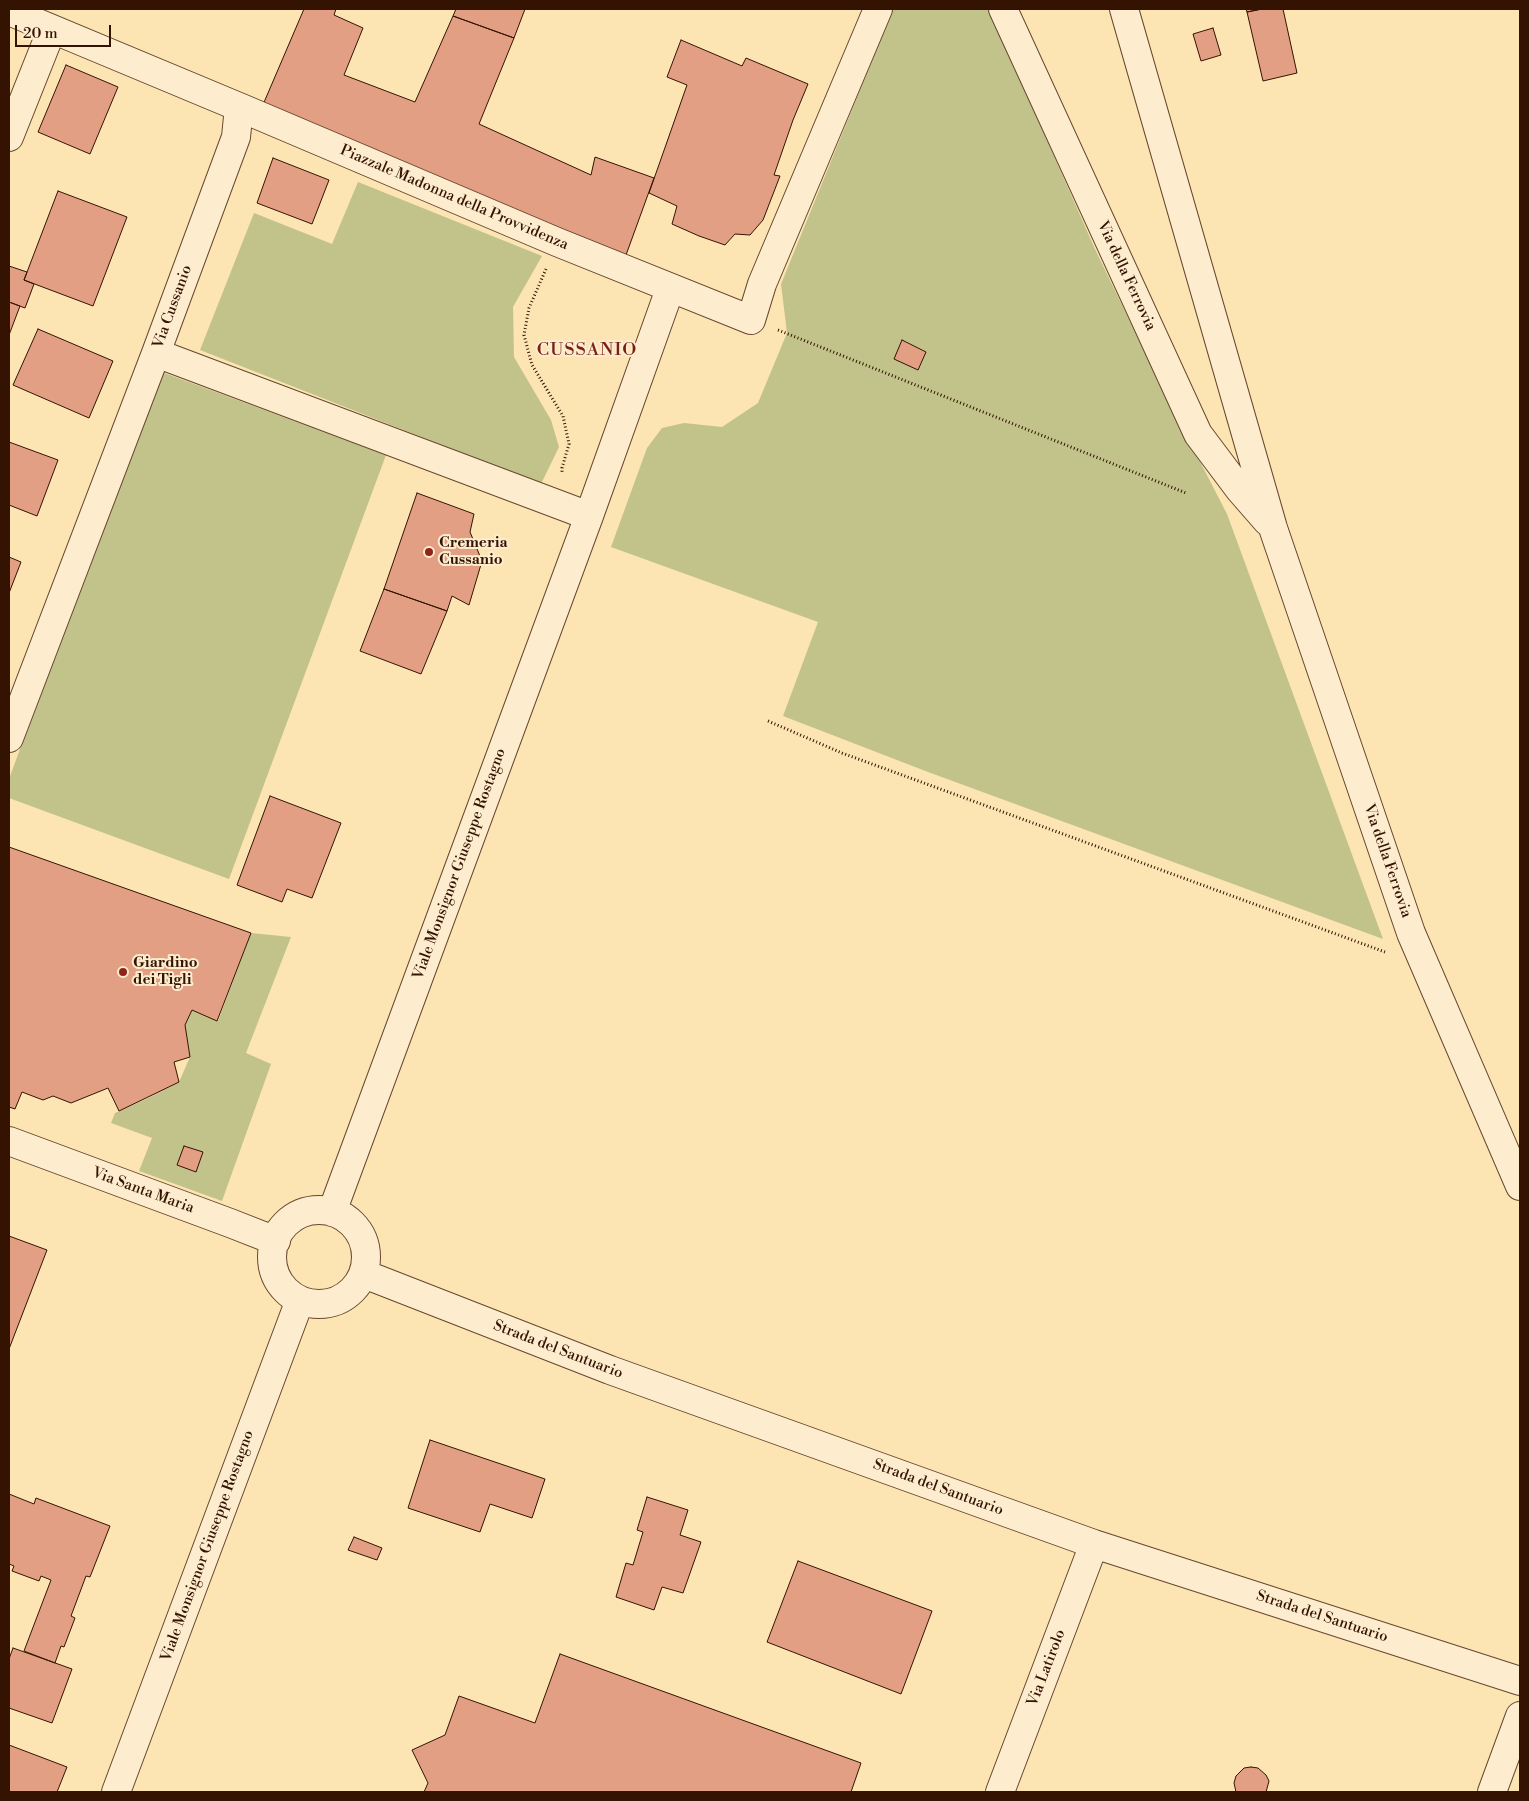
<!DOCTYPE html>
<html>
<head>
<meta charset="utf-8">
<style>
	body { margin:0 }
	#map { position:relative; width:1529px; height:1801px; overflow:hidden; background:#fce4b3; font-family:"Libre Bodoni",serif }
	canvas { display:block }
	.frame { position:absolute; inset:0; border:10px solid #341303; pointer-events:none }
	.scale { position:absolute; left:15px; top:25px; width:96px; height:22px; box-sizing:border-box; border:2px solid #341303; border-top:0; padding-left:6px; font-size:15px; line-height:18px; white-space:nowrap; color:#341303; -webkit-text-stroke:4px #fdedce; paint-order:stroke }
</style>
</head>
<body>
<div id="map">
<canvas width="1529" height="1801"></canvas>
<div class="frame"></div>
<div class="scale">20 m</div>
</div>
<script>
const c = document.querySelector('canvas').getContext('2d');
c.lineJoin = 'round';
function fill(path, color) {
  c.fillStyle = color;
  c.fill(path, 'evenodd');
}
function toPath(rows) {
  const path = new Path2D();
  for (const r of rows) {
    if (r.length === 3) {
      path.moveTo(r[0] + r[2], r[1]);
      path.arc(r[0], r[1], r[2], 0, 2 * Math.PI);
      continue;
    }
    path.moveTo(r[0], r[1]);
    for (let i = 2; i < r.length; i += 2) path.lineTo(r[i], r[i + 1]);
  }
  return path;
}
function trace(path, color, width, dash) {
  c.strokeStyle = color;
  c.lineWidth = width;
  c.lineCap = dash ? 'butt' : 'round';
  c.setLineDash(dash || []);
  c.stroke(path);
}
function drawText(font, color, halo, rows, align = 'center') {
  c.font = font + ' "Libre Bodoni",serif';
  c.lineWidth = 4;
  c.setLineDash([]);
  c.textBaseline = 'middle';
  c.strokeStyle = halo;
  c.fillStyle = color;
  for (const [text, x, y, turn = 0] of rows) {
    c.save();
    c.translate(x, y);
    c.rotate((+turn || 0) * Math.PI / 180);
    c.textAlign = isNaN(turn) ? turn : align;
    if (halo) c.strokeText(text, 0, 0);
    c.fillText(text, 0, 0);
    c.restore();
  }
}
fill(toPath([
	[893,9,989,9,1095,249,1161,386,1227,514,1383,939,928,772,783,716,818,622,611,547,647,448,662,428,684,423,722,427,758,403,787,333,781,284],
	[358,182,542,256,513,307,514,357,551,420,559,447,541,484,200,350,254,213,332,244],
	[159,371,386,455,229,879,9,798,9,779],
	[251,933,291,937,246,1053,271,1064,222,1201,139,1171,152,1138,111,1123,115,1113,146,1099,179,1082,190,1057,185,1025,192,1010,218,1021]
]), '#c2c38a');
const building = toPath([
	[304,9,336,9,334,15,363,28,344,75,415,102,453,16,514,38,479,124,591,175,595,157,654,178,626,255,262,107,304,9],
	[456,9,525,9,514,38,453,16,456,9],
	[1246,9,1262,9,1247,12,1246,9],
	[1262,9,1283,9,1297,73,1263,81,1247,12,1262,9],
	[1213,28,1221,55,1201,61,1193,34,1213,28],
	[681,40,742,66,746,58,808,84,793,120,774,175,780,176,763,220,750,235,735,234,725,245,699,236,672,224,677,206,649,193,687,85,667,77,681,40],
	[66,65,118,87,90,154,38,132,66,65],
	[273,158,329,180,312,224,257,203,273,158],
	[58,191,127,217,93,306,24,280,58,191],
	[9,266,27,272,24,280,34,284,25,308,9,302,9,266],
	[9,302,20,306,9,335,9,302],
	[38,329,113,361,89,418,13,385,38,329],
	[902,340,926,352,918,370,894,359,902,340],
	[9,442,58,460,37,516,9,505,9,442],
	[417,493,474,514,470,532,482,561,469,605,452,596,447,611,384,589,417,493],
	[9,557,21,562,9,593,9,557],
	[384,589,447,611,421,674,360,651,384,589],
	[270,796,341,823,312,898,287,889,282,902,237,885,270,796],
	[9,847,251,933,217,1021,192,1010,185,1025,190,1057,174,1062,179,1082,119,1111,108,1088,71,1103,53,1096,43,1100,22,1092,15,1109,9,1107,9,847],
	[184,1146,203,1152,196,1172,177,1165,184,1146],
	[9,1236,47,1250,9,1349,9,1236],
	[430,1440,545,1479,532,1518,490,1504,480,1532,408,1508,430,1440],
	[9,1494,34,1504,36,1498,110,1526,90,1577,86,1576,71,1616,75,1618,64,1647,61,1646,55,1663,24,1651,51,1580,41,1576,39,1581,12,1571,14,1566,9,1564,9,1494],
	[647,1497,688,1510,680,1535,701,1542,683,1593,662,1587,654,1610,616,1597,626,1563,633,1565,643,1532,637,1530,647,1497],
	[354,1537,382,1548,377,1560,348,1550,354,1537],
	[798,1561,932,1611,901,1694,767,1642,798,1561],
	[13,1648,72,1669,52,1723,9,1708,9,1659,13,1648],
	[560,1654,861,1763,851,1792,424,1792,428,1783,412,1750,445,1735,459,1696,535,1723,560,1654],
	[9,1745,67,1767,57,1792,9,1792,9,1745],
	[1251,1767,1258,1768,1266,1775,1269,1781,1266,1792,1236,1792,1234,1783,1236,1776,1244,1768,1251,1767]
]);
fill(building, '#e39f83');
trace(building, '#341303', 1);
const minor = toPath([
	[1003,9,1198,434,1240,490,1267,521],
	[1124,9,1273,528,1411,933,1520,1186],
	[9,11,239,107,236,137,156,353,9,738],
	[239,107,557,242,751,320,762,284,878,9],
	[9,137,52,29],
	[156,353,589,516],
	[9,1141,230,1223,276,1241],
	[319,1257,47],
	[332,1212,589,516,670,289],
	[364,1274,610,1370,1094,1544,1520,1681],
	[116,1792,300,1300],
	[1000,1792,1094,1544],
	[1492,1792,1520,1716]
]);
trace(minor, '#66472f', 30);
trace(toPath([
	[546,269,529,308,524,335,532,365,563,416,569,444,562,468,562,473],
	[778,330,1186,493],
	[768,721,842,753,1385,952]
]), '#341303', 3, [1, 2.5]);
trace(minor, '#fdedce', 28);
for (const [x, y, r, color] of [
	[429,552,5,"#8f2418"],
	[123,972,5,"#8f2418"]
]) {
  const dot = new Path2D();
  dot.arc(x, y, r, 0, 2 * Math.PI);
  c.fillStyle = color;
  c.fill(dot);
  trace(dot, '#fdedce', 2);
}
drawText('15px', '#341303', '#fdedce', [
	["Piazzale Madonna della Provvidenza",454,198,23],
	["Via della Ferrovia",1126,276,65],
	["Via Cussanio",173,307,-70],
	["Via della Ferrovia",1387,861,71],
	["Viale Monsignor Giuseppe Rostagno",460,864,-70],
	["Via Santa Maria",143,1191,20],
	["Strada del Santuario",558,1350,21],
	["Strada del Santuario",938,1488,20],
	["Viale Monsignor Giuseppe Rostagno",208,1546,-70],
	["Strada del Santuario",1322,1617,18],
	["Via Latirolo",1047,1668,-69]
]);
drawText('bold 15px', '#341303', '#fdedce', [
	["Cremeria",439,543],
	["Cussanio",439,560],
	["Giardino",133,963],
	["dei Tigli",133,980]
], 'left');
c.letterSpacing = '1px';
drawText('18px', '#7a1f14', '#fdedce', [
	["CUSSANIO",587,351]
]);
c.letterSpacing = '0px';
</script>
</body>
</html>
